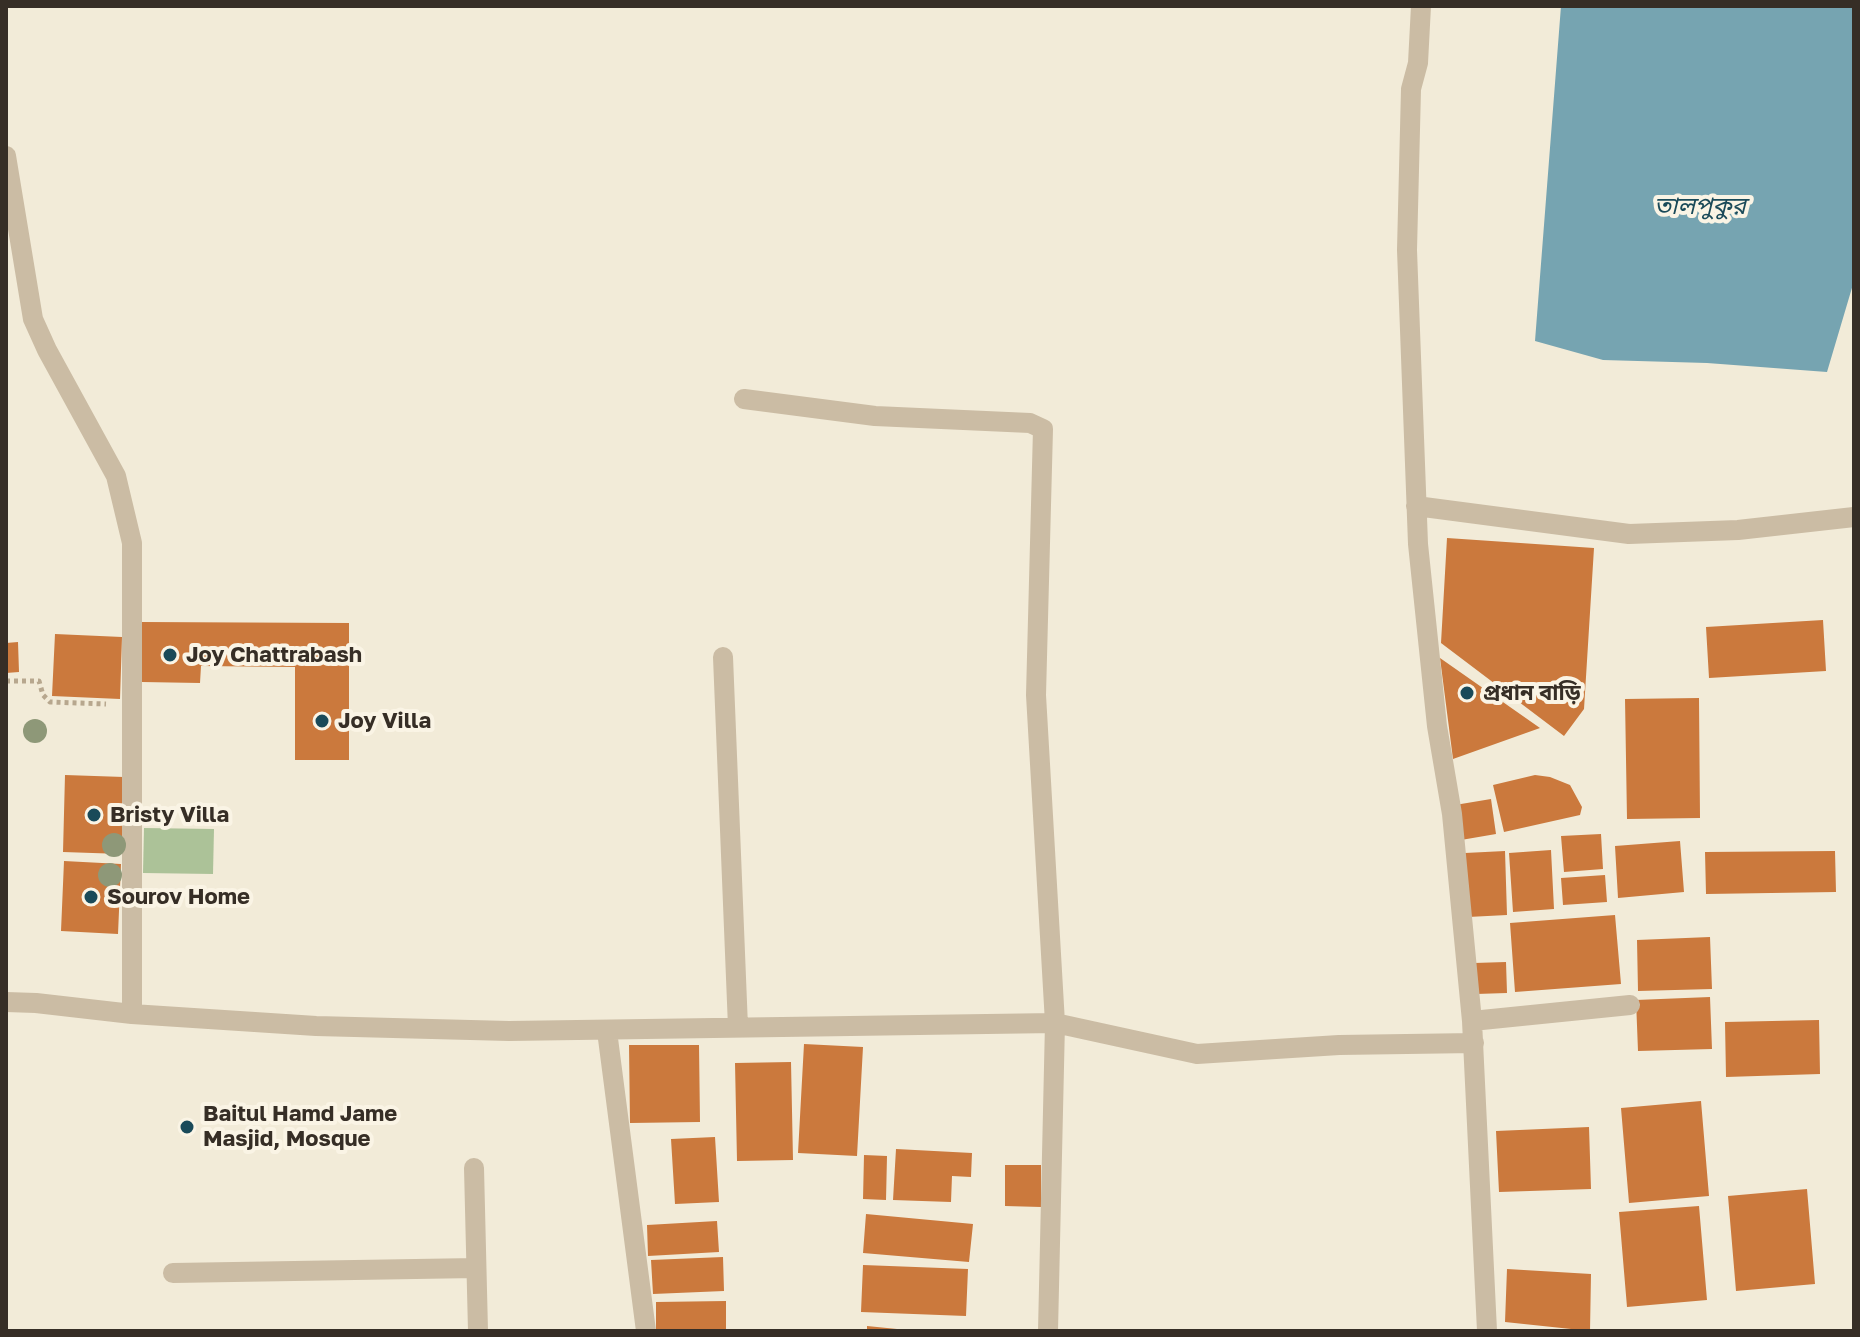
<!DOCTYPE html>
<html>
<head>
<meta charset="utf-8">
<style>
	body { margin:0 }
	#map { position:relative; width:1860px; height:1337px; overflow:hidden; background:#f2ebd8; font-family:"Golos Text",sans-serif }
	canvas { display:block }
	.frame { position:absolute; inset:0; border:8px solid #362e26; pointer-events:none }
</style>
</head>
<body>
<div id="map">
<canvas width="1860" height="1337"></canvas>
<div class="frame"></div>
</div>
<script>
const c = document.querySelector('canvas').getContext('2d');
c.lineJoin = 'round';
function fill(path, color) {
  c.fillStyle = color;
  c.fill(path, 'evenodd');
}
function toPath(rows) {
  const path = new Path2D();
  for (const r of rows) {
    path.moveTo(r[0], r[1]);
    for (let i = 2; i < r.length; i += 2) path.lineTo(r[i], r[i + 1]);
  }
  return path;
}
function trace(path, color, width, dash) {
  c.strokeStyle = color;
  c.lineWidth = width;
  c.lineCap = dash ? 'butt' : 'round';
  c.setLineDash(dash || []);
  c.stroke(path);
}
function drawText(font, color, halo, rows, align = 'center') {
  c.font = font + ' "Golos Text","Noto Sans Bengali",sans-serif';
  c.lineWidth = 8;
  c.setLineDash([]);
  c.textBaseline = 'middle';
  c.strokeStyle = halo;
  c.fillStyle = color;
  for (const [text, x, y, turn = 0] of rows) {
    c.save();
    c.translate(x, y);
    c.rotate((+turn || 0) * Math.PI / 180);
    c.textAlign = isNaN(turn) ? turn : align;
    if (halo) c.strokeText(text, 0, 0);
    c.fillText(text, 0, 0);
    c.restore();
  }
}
fill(toPath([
	[144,828,214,829,213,874,143,873]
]), '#acc298');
fill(toPath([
	[1561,6,1854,6,1854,281,1827,372,1707,363,1603,360,1535,341]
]), '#76a4b1');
fill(toPath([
	[1447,538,1594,548,1584,709,1564,736,1441,643],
	[1823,620,1826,671,1709,678,1706,627],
	[142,622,349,623,349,760,295,760,295,667,201,666,200,683,142,682],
	[55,634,122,637,120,699,52,696],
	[18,642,19,672,6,673,6,643],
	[1440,658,1540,728,1453,759],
	[1699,698,1700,818,1627,819,1625,699],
	[65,775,124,777,122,854,63,852],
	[1535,775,1550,777,1570,785,1582,807,1580,815,1504,832,1493,785],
	[1491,799,1496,834,1461,840,1455,805],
	[1601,834,1603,869,1564,872,1561,836],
	[1680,841,1684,892,1618,898,1615,846],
	[1551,850,1554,909,1513,912,1509,853],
	[1505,851,1507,915,1468,917,1465,853],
	[1835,851,1836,892,1706,894,1705,852],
	[64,861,121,864,118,934,61,931],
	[1605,875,1607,902,1563,905,1561,878],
	[1615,915,1621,984,1515,992,1510,923],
	[1710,937,1712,989,1638,991,1637,940],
	[1506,962,1507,993,1476,994,1474,963],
	[1710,997,1712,1049,1638,1051,1636,1000],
	[1819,1020,1820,1074,1726,1077,1725,1022],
	[804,1044,863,1047,857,1156,798,1153],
	[629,1045,699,1045,700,1122,630,1123],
	[791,1062,793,1160,737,1161,735,1063],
	[1701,1101,1709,1196,1629,1203,1621,1108],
	[1589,1127,1591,1189,1499,1192,1496,1131],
	[715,1137,719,1202,675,1204,671,1139],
	[896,1149,972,1153,971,1177,952,1176,951,1202,893,1200],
	[864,1155,887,1156,886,1200,863,1199],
	[1005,1165,1041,1165,1041,1207,1005,1206],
	[1807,1189,1815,1284,1736,1291,1728,1196],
	[1699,1206,1707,1300,1627,1307,1619,1212],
	[866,1214,973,1224,969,1262,863,1253],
	[717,1221,719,1252,648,1256,647,1225],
	[723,1257,724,1291,653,1294,651,1260],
	[863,1265,968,1269,966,1316,861,1312],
	[1507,1269,1591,1274,1590,1331,1505,1322],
	[726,1301,726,1331,656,1331,656,1302],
	[867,1326,897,1329,897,1331,867,1331]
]), '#cb793d');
trace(toPath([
	[6,681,39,681,43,695,50,702,106,704]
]), '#b7a78e', 5, [4, 4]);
trace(toPath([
	[1421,6,1418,63,1411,89,1407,250,1418,544,1437,726,1452,814,1472,1021,1487,1331],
	[6,156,33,319,47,350,116,476,132,543,132,1014],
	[744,399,875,416,1030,423,1043,429,1036,695,1055,1023,1048,1331],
	[1416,506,1629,534,1738,530,1854,517],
	[723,657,738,1027],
	[6,1002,36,1003,132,1014,316,1026,509,1031,1055,1023,1197,1054,1339,1045,1474,1043],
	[1472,1021,1630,1005],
	[607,1031,646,1331],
	[474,1168,478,1331],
	[173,1273,476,1268]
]), '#cbbca4', 20);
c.fillStyle = '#8e9878';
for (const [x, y] of [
	[35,731],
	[114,845],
	[110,875]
]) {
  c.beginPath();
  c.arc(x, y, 12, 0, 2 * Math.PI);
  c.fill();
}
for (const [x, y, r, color] of [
	[170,655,8,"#1a4a59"],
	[1467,693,8,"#1a4a59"],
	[322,721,8,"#1a4a59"],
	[94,815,8,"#1a4a59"],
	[91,897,8,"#1a4a59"],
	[187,1127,8,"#1a4a59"]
]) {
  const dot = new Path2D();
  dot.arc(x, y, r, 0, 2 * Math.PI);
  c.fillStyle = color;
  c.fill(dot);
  trace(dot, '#faf4e5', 3);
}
drawText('bold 22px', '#362e26', '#faf4e5', [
	["Joy Chattrabash",186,655],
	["প্রধান বাড়ি",1483,693],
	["Joy Villa",338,721],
	["Bristy Villa",110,815],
	["Sourov Home",107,897],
	["Baitul Hamd Jame",203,1114],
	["Masjid, Mosque",203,1139]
], 'left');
drawText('italic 24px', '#1a4a59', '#faf4e5', [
	["তালপুকুর",1700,206]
]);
</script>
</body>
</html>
